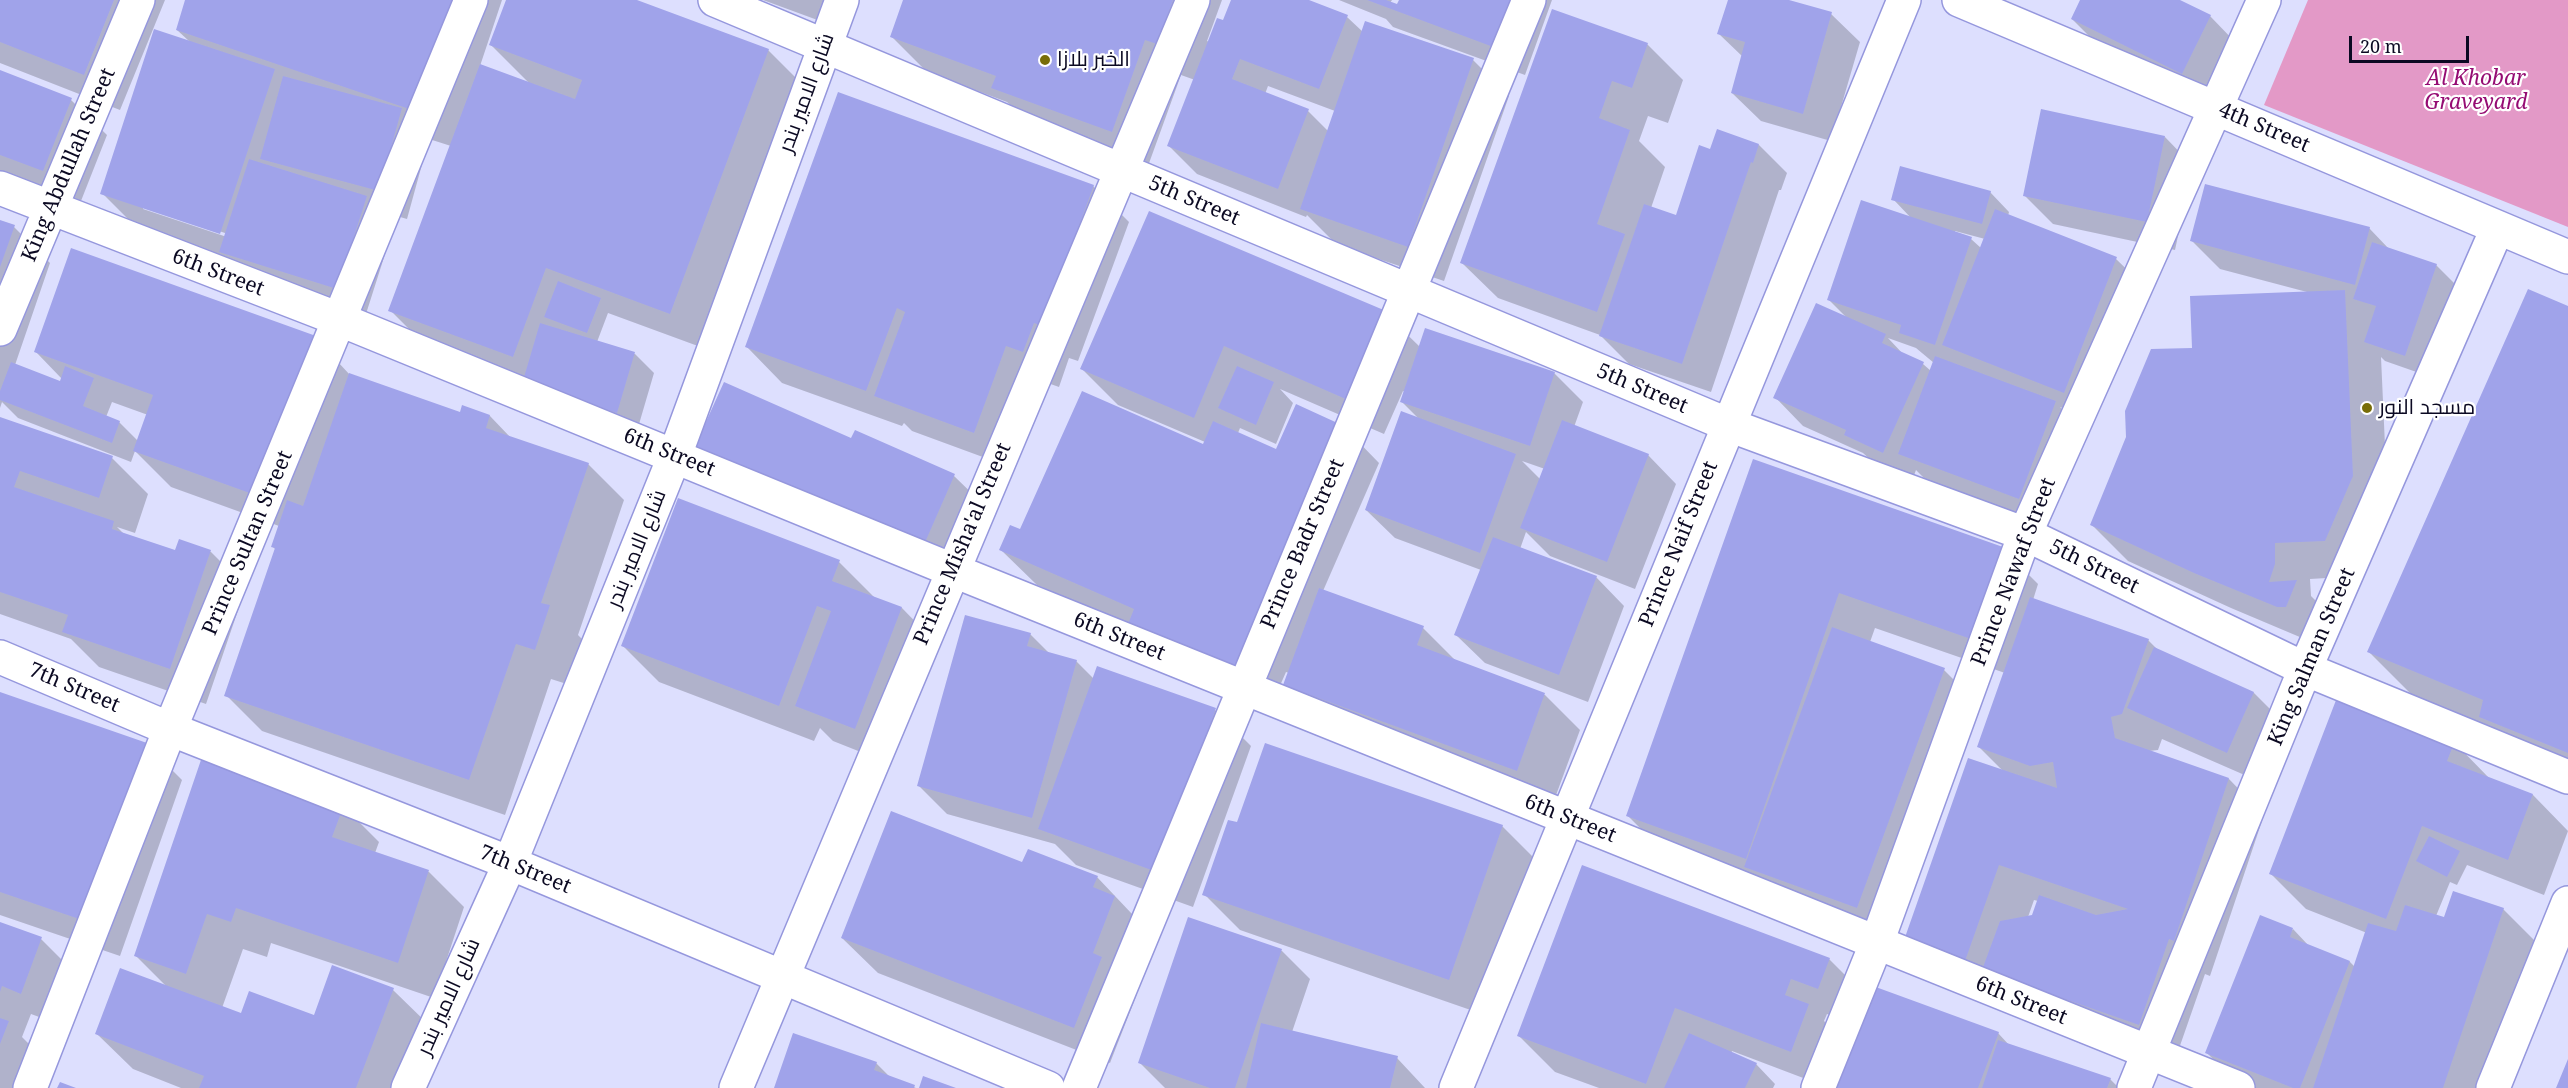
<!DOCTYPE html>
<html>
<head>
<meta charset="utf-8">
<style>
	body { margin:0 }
	#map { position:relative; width:2568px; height:1088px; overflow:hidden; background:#dddffe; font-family:"Noto Serif",serif }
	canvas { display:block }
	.scale { position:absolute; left:2349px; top:36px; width:120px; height:27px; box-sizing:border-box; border:3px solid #0b0922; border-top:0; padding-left:8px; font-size:18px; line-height:21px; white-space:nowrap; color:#0b0922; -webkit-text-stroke:4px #fff; paint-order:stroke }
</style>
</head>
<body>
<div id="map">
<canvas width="2568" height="1088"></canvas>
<div class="scale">20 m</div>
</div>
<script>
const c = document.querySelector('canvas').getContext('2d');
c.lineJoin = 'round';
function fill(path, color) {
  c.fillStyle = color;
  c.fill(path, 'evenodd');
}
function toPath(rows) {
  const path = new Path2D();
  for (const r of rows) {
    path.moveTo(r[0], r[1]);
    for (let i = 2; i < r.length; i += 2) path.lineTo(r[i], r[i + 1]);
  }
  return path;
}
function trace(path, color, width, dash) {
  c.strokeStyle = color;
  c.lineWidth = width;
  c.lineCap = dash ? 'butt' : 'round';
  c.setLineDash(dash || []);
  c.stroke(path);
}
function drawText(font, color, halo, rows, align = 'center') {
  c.font = font + ' "Noto Serif",Cairo,serif';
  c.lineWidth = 4.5;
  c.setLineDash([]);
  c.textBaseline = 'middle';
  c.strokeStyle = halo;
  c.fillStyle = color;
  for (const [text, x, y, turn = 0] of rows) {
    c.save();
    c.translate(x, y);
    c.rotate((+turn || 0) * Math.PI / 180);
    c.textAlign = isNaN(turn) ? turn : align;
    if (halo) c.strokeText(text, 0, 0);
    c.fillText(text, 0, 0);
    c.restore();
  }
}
fill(toPath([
	[2308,0,2568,0,2568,227,2264,105]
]), '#e399c7');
fill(toPath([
	[0,0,165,0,120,110,0,63],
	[187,0,502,0,480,66,531,85,491,45,508,0,633,0,768,50,804,86,706,349,608,313,597,342,635,354,654,373,637,431,426,346,390,310,451,146,429,139,407,219,379,211,394,226,365,317,138,229,102,193,190,42,177,30],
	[143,206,228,234,227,237,143,209],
	[763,0,840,0,831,25],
	[905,0,1222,0,1207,41,1209,42,1224,22,1233,0,1305,0,1347,17,1363,32,1473,60,1509,96,1444,281,1337,245,1307,215,1306,217,1197,174,1169,146,1195,80,1181,75,1148,166,1029,123,1007,102,927,72,891,36],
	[1268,86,1335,111,1328,131,1308,111,1265,94],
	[1339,0,1392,0,1390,3,1398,6,1400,0,1552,0,1525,75,1393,27,1386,19],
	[1729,0,1783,0,1831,14,1860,42,1831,141,1761,121,1732,93,1743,57,1719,34],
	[2082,0,2176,0,2210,16,2238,45,2211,101,2101,48,2072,19],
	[1553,11,1647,44,1683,80,1668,123,1648,116,1639,141,1665,167,1651,208,1677,217,1711,151,1759,145,1787,173,1781,190,1779,190,1711,392,1629,364,1600,335,1498,298,1462,263],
	[0,72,71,100,107,135,79,206,0,175],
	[2165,137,2193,166,2175,250,2053,224,2024,195],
	[1093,186,1129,222,1078,361,1069,358,1059,387,1042,381,1010,467,912,431,904,423,902,426,782,383,747,347],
	[1990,192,2009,212,2008,216,2116,259,2145,287,2092,420,2060,407,2084,431,2048,527,1928,482,1916,470,1912,481,1874,463,1863,453,1803,426,1775,397,1848,319,1829,300,1912,219,1893,199],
	[1955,231,1985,239,1981,248,1971,239,1955,233],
	[1888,338,1916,348,1934,363,1931,371,1923,364,1904,355],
	[0,222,14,227,50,263,15,365,61,383,62,379,36,352,315,337,350,375,461,413,463,407,490,416,511,438,588,464,624,500,578,635,585,642,570,685,551,679,505,815,262,731,226,695,276,550,272,546,279,526,171,487,135,451,131,462,18,418,2,402,0,408],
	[112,402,148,415,138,441,119,422,106,417],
	[2369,228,2390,250,2436,265,2456,285,2425,375,2385,361,2381,357,2388,512,2361,576,2310,579,2311,596,2332,617,2314,643,2231,608,2128,561,2092,525,2194,349,2307,292,2220,269,2192,241],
	[2568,307,2568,780,2416,699,2369,652],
	[1385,313,1420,347,1554,373,1583,402,1574,427,1648,455,1676,484,1635,589,1550,556,1526,532,1520,549,1596,577,1624,606,1588,702,1485,663,1456,635,1481,570,1395,538,1366,510,1420,420,1402,402,1405,392,1403,391,1384,434,1280,389,1293,403,1276,444,1240,428,1238,433,1277,451,1344,427,1379,463,1323,591,1423,628,1457,662,1545,695,1580,730,1552,806,1320,721,1284,685,1289,673,1286,672,1271,706,1135,628,1037,585,1001,550,1021,531,1204,446,1205,442,1118,405,1082,369],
	[1522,461,1545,469,1541,480],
	[0,419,112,458,148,494,135,533,117,527,125,535,175,552,180,541,211,552,246,587,206,704,99,667,71,639,0,614],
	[855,432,954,476,983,504,951,575,726,475,697,446,852,440],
	[1754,461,2002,548,2038,584,2033,600,2148,640,2159,651,2254,693,2282,721,2256,780,2162,739,2158,750,2149,751,2229,779,2264,815,2210,976,2205,974,2175,1060,1905,942,2003,771,1979,747,2005,673,1875,628,1870,642,1944,670,1980,706,1893,943,1664,852,1628,816],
	[2034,900,2038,901,2033,916,2028,917],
	[839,562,875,598,902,608,937,644,891,764,833,741,820,728,814,741,659,682,623,646],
	[1030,634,1050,654,1076,661,1094,679,1215,710,1251,746,1193,907,1076,865,1055,844,947,814,919,786],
	[0,693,146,744,182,780,120,956,0,915],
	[2454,742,2490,779,2533,795,2568,831,2544,895,2467,865,2457,885,2450,882,2436,916,2445,919,2503,909,2539,945,2491,1088,2252,1088,2235,1081,2207,1053,2293,929,2309,946,2350,962,2355,967,2367,933,2306,909,2270,873],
	[343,806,379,842,375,853,429,872,464,907,434,998,334,964,333,967,393,990,429,1025,405,1088,181,1088,133,1069,97,1034,167,987,136,956],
	[271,943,334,964,315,1017,242,1015,222,1008,243,949,267,957],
	[1238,824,1502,826,1538,862,1485,1015,1240,930,1204,894],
	[1023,864,1097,877,1150,933,1129,986,1137,994,1110,1063,878,973,842,938],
	[1189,919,1282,951,1310,979,1292,1032,1397,1058,1425,1088,1165,1088,1140,1063],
	[0,924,41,939,69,967,50,1021,31,1014,22,1037,36,1051,22,1088,0,1088],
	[1829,959,1865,995,1854,1024,1827,1014,1824,1021,1844,1041,1827,1087,1732,1051,1731,1054,1756,1064,1775,1084,1773,1088,1599,1088,1555,1072,1519,1036],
	[1998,1033,2010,1046,2110,1079,2119,1088,1837,1088],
	[876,1063,891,1078,916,1088,775,1088]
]), '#0003');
fill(toPath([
	[0,0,114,0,84,75,0,42],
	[185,0,454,0,418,112,176,30],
	[506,0,637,0,769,49,670,314,546,268,513,357,388,311,480,64,575,99,582,80,489,45],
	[903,0,1173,0,1157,44,1145,40,1112,132,991,88,996,76,890,37],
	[1231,0,1309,0,1348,15,1319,89,1240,59,1232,79,1309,109,1278,189,1167,146,1217,18,1223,20],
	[1367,0,1386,0,1397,4,1399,0,1514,0,1496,48],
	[1728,0,1789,0,1832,12,1803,114,1731,93,1745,42,1717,34],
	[2080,0,2180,0,2211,15,2182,74,2071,19],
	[1552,9,1648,43,1632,88,1612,81,1599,118,1630,130,1597,224,1625,234,1597,312,1460,263],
	[1365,21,1474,58,1408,247,1300,209],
	[154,29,275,69,220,234,100,194],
	[0,70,72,98,43,171,0,155],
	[283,76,402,108,379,191,260,159],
	[838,92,1094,185,1042,326,1034,323,1023,352,1006,346,974,433,874,396,905,312,897,308,866,391,745,347],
	[2041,109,2165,136,2147,222,2023,196],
	[1717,129,1759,144,1753,163,1751,162,1682,364,1599,336,1644,204,1676,215,1699,145,1710,149],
	[249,159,367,196,337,289,219,252],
	[1900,166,1991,191,1982,224,1891,200],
	[2205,184,2370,227,2355,285,2190,241],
	[1861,200,1972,237,1935,345,1899,333,1901,325,1827,300],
	[1995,209,2117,257,2064,393,1942,345],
	[1149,211,1386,311,1348,400,1224,346,1194,418,1080,369],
	[0,220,15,225,0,267],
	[2372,242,2437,264,2405,356,2364,342,2376,306,2353,299],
	[71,248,316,336,258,496,133,451,153,395,34,352],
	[558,281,601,298,587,333,544,317],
	[2528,289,2568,306,2568,753,2479,717,2483,700,2367,652],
	[2345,290,2353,476,2325,541,2275,543,2275,564,2269,582,2297,580,2286,607,2277,607,2194,573,2090,525,2126,437,2125,411,2151,349,2192,348,2190,296],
	[1816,303,1886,334,1882,343,1924,362,1883,453,1844,435,1846,430,1773,398],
	[540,323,635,352,617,413,522,384],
	[1425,328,1555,372,1530,446,1400,402],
	[1935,356,2056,401,2019,499,1898,454],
	[11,362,60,381,65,366,94,378,83,406,120,421,112,443,0,400,0,391],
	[1237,366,1274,382,1256,425,1218,408],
	[349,373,460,412,462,405,490,415,486,428,589,463,541,603,550,605,535,650,516,644,469,780,224,696,275,548,271,547,287,500,303,506],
	[724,382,851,438,855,430,955,474,923,547,695,446],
	[1082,391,1203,444,1213,421,1276,449,1296,404,1344,426,1235,672,1128,624,1134,609,999,550,1010,525,1020,529],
	[1401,411,1516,454,1480,553,1365,510],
	[0,417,113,456,99,498,20,471,14,487,114,521,112,529,175,550,179,539,211,550,170,669,62,632,68,615,0,592],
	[1562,420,1649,454,1607,562,1520,528],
	[1753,459,2003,547,1971,639,1839,593,1746,859,1626,816],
	[678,498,840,560,832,581,902,607,855,729,795,706,831,611,817,606,779,706,621,646],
	[1493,537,1597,576,1559,675,1454,635],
	[1319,588,1424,626,1417,645,1545,693,1517,771,1283,685],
	[2030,597,2149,639,2122,714,2111,717,2115,738,2229,778,2174,941,2169,939,2139,1025,1982,970,2000,921,2032,915,2039,895,2096,915,2128,909,1999,865,1964,964,1903,943,1968,758,2057,788,2053,762,2030,766,1977,747],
	[965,615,1031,633,1027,646,1077,660,1032,818,917,786],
	[1832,627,1945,668,1857,908,1744,867],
	[2154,647,2254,692,2227,753,2127,708],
	[1097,666,1216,708,1157,872,1038,829],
	[0,692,147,743,85,921,0,892],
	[2338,695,2455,741,2447,761,2533,794,2508,860,2422,826,2386,919,2269,874],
	[1265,743,1503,825,1449,980,1202,895,1228,820,1237,822],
	[202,757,344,805,332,837,429,870,398,963,236,908,231,922,207,914,186,974,134,956],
	[891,811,1022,862,1028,849,1098,876,1093,887,1115,896,1093,953,1102,957,1074,1028,841,938],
	[2429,836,2460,851,2447,877,2416,861],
	[1582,865,1830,958,1818,989,1791,979,1785,995,1809,1004,1791,1052,1675,1008,1646,1084,1517,1036],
	[2453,891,2504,908,2443,1088,2313,1088,2368,923,2396,931,2405,905,2444,917],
	[2260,915,2293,928,2290,937,2350,961,2300,1088,2293,1088,2205,1053],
	[1188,917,1282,949,1235,1088,1210,1088,1138,1063],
	[0,922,42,937,21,994,2,986,0,992],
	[332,965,394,988,356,1088,199,1088,204,1076,95,1034,120,968,241,1013,249,991,314,1015],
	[1873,986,1999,1032,1978,1088,1836,1088],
	[0,1018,9,1021,0,1044],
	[1261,1023,1398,1056,1390,1088,1246,1088],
	[793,1033,877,1062,874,1070,915,1085,914,1088,774,1088],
	[1689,1033,1757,1063,1745,1088,1664,1088],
	[1998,1040,2111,1078,2107,1088,1982,1088],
	[2568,1059,2568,1088,2556,1088],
	[923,1076,956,1088,919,1088],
	[60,1082,76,1088,57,1088]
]), '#a0a3ea');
const street = toPath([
	[715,0,1729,425,2025,534,2305,669,2568,777],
	[0,188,341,320,952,570,2238,1088],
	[0,329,138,0],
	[30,1088,170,729,471,0],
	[736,1088,1193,0],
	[1079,1088,1529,0],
	[1818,1088,1877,942,2025,534,2264,0],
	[2134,1088,2305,669,2497,229],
	[2493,1088,2568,903]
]);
const secondary = toPath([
	[1959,0,2568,257],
	[0,657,170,729,510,863,1048,1088],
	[408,1088,510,863,675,455,842,0],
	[1456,1088,1904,0]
]);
trace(street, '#9597dd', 36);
trace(secondary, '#9597dd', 36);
trace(street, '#fff', 33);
trace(secondary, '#fff', 33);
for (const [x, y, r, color] of [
	[1045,60,6,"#786d08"],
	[2367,408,6,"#786d08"]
]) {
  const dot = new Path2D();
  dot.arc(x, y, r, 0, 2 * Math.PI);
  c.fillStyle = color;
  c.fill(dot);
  trace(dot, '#fff', 2);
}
drawText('21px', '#0b0922', '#fff', [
	["الخبر بلازا",1057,60],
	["مسجد النور",2379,408]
], 'left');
drawText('italic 21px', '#950c73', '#fff', [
	["Al Khobar",2476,79],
	["Graveyard",2476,103]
]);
drawText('21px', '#0b0922', '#fff', [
	["شارع الامير بندر",807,93,-70],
	["4th Street",2264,128,23],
	["King Abdullah Street",69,165,-67],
	["5th Street",1194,201,23],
	["6th Street",218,273,21],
	["5th Street",1642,389,23],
	["6th Street",669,453,22],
	["Prince Sultan Street",248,543,-67],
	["Prince Misha'al Street",963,544,-67],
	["Prince Badr Street",1303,544,-67],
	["Prince Naif Street",1679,544,-68],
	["شارع الامير بندر",637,549,-68],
	["5th Street",2094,567,26],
	["Prince Nawaf Street",2014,572,-69],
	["6th Street",1119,637,22],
	["King Salman Street",2312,657,-67],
	["7th Street",74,688,23],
	["6th Street",1570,819,22],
	["7th Street",525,870,22],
	["شارع الامير بندر",449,997,-66],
	["6th Street",2021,1001,22]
]);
</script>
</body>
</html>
